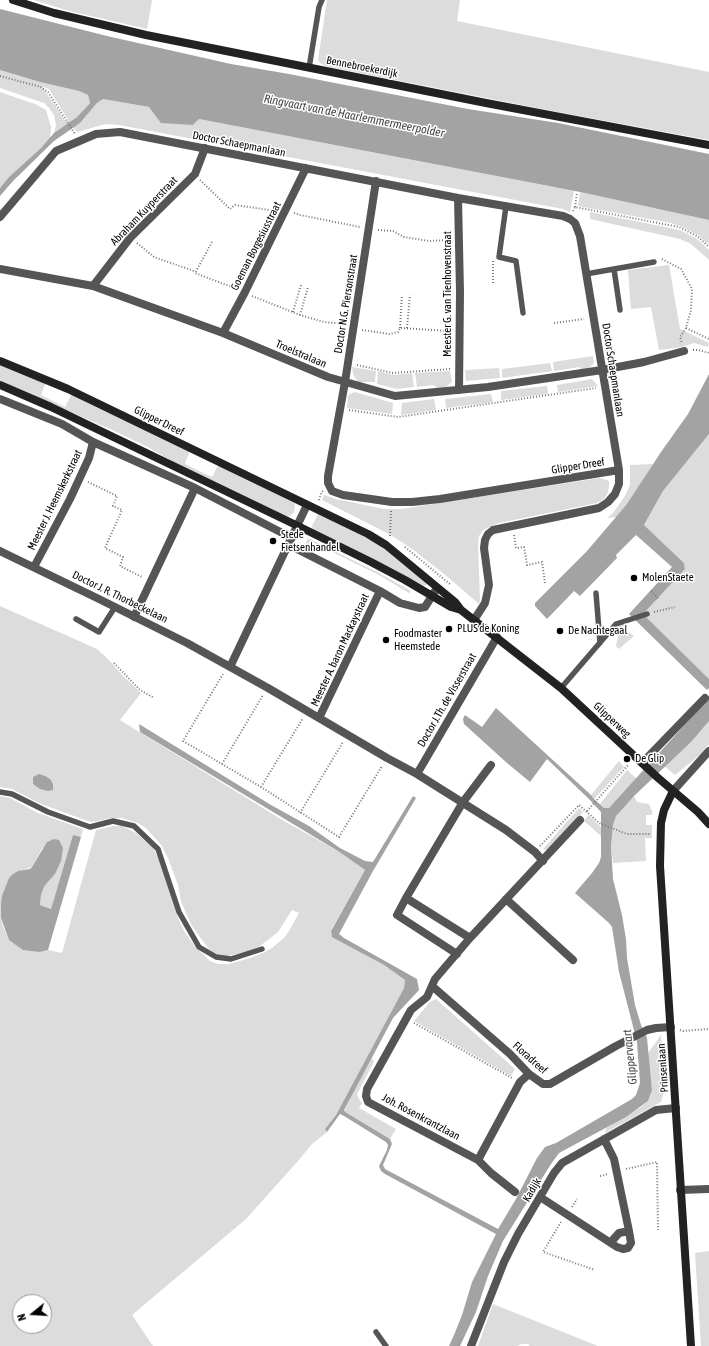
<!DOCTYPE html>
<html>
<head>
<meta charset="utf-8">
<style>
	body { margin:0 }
	#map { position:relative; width:709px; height:1346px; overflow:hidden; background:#fff; font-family:"Asap Condensed",sans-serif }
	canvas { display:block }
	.north { position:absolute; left:12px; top:1294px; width:40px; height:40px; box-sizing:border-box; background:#fff; border:1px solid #999; border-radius:50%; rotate:252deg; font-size:11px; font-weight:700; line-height:16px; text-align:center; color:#000 }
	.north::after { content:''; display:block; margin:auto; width:14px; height:18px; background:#000; clip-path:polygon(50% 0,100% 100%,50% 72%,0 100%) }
</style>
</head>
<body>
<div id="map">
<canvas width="709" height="1346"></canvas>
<div class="north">N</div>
</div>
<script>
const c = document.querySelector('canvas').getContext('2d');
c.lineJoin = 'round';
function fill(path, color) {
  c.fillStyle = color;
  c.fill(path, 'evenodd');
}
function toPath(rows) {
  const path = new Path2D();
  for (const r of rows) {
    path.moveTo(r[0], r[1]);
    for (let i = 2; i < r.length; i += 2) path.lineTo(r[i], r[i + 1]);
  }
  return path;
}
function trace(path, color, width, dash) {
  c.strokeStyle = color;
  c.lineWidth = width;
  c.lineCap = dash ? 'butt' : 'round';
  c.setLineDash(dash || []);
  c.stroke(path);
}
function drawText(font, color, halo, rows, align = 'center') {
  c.font = font + ' "Asap Condensed",sans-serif';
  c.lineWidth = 3;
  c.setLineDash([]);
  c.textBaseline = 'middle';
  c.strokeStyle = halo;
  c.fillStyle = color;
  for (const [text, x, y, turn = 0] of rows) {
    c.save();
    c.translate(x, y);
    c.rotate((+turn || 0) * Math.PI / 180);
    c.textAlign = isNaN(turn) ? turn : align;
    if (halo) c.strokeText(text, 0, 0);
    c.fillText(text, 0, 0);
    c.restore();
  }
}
fill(toPath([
	[34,0,152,0,147,29,69,11],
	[327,0,460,0,457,21,709,72,709,140,547,110,325,66,320,63,318,60],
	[0,70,40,82,79,91,88,95,90,103,77,117,54,133,56,125,54,115,49,108,44,103,35,100,0,88],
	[42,86,49,89,68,120,66,122],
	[0,92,35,104,46,110,51,127,50,140,9,177,0,188],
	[103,99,149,107,193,125,199,119,574,191,570,212,563,209,119,125,106,124,77,132,73,127,80,123,97,103],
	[580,192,709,220,709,245,698,235,680,226,671,223,578,206],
	[590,212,680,230,697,239,709,250,709,260,691,244,680,239,590,219],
	[669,265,680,329,709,343,708,347,694,343,682,347,659,350,651,307,631,309,628,270],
	[593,356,594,363,589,368,581,370,580,367,554,371,553,362],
	[550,363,552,371,502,378,502,369],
	[0,364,46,382,41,395,65,407,72,393,87,403,190,451,185,463,187,465,212,477,218,465,294,503,295,506,294,512,290,516,287,517,185,469,148,447,110,429,0,382],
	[352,367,376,371,375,382,358,382,353,374],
	[499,368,500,378,466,381,465,370],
	[378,371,394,375,412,373,414,387,397,389,377,384],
	[450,371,452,382,446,387,437,388,434,385,417,387,415,373],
	[592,379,598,386,558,392,557,385],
	[547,386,548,394,501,400,501,391],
	[355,392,393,403,392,414,347,408,348,395],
	[491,394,493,402,446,408,445,399],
	[434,399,436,410,401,415,402,403],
	[709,434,709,679,643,614,685,569,684,563,644,525,663,491],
	[653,464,628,504,617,517,607,518,613,513,625,496,630,485,630,465],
	[600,478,609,481,609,485,608,493,604,499,597,503,499,523,483,530,479,536,478,543,480,600,479,604,449,578,411,548,389,534,322,500,324,495,336,499,384,509,401,509],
	[318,514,341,524,377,543,428,584,424,586,313,530,312,526],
	[308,538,379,573,411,591,409,593,379,575,314,543,306,548,304,547],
	[0,606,97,649,109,660,123,676,141,693,120,720,284,821,338,851,365,870,331,930,332,936,384,965,405,980,404,988,336,1115,325,1129,327,1132,312,1144,298,1161,246,1219,132,1315,153,1346,0,1346,0,796,10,798,38,813,83,829,81,837,73,836,51,909,40,905,41,895,44,887,47,883,55,874,43,847,32,867,13,874,1,918,3,926,9,940,40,952,48,950,62,953,96,830,113,826,122,826,136,833,153,848,159,859,178,918,184,931,194,945,210,961,218,964,229,964,250,958,263,953,272,948,284,938,289,931,299,913,292,910,278,932,260,946,248,951,228,956,220,956,214,954,208,948,192,926,181,902,178,885,168,858,162,846,147,829,138,823,122,818,110,818,98,821,91,822,85,820,41,804,12,789,0,787],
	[20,1302,44,1302,44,1326,20,1326],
	[626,618,625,629,634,636,619,649,616,646,618,636,616,629],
	[709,721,709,744,701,754,675,775,664,766,692,741],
	[619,761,624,767,594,799,591,795],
	[627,770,637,779,609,808,604,808,600,804],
	[634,796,637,802,649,804,652,811,652,815,646,815,646,825,652,825,652,838,645,838,646,861,613,863,611,846,613,825,616,816,619,813],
	[579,808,583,812,579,817,548,851,543,849],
	[588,815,601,827,601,836,584,821],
	[436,999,515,1069,511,1076,414,1021,430,1002],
	[661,1035,665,1087,661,1102,605,1133,606,1128,641,1107,648,1101,652,1090,648,1053],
	[372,1058,374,1062,357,1094,359,1099,362,1103,359,1108,396,1129,390,1139,344,1112,354,1089],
	[709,1251,709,1346,701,1346,695,1253],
	[493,1304,598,1346,530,1346,528,1344,522,1344,517,1346,478,1346]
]), '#dcdcdc');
fill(toPath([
	[0,9,107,36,231,64,289,74,468,109,558,123,709,154,709,220,580,192,199,119,193,125,161,123,149,107,103,99,97,103,80,123,54,141,13,181,0,196,0,188,9,177,41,148,54,133,77,117,90,103,88,95,79,91,40,82,0,70],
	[709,374,709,434,663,491,644,525,684,563,685,569,643,614,709,679,709,688,707,690,629,614,672,567,636,535,616,555,617,558,580,596,574,591,547,619,535,606,535,603,587,551,627,504,661,452,688,414],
	[709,698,709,721,692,741,634,796,619,813,616,816,613,825,611,846,613,879,622,915,626,939,627,958,635,1005,641,1025,647,1038,652,1090,648,1101,626,1117,559,1153,551,1164,503,1241,488,1276,476,1312,460,1346,449,1346,454,1335,462,1315,472,1282,496,1234,385,1174,381,1171,379,1166,387,1150,388,1145,386,1142,344,1116,340,1114,327,1132,325,1129,336,1115,404,988,405,980,384,965,332,937,331,931,365,870,338,851,140,732,139,724,271,805,309,826,340,848,365,861,373,862,413,796,416,798,373,871,339,934,344,938,417,979,419,990,393,1018,344,1110,345,1112,390,1139,392,1144,383,1165,385,1169,498,1229,516,1199,537,1158,545,1147,556,1143,632,1099,636,1095,640,1083,637,1042,619,972,612,927,609,923,575,893,592,873,599,863,601,857,601,812,589,799,547,759,530,782,507,763,464,724,463,719,465,715,482,727,496,708,591,795,594,799,604,808,609,808],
	[39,774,45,776,50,779,53,784,53,790,48,791,40,789,33,784,33,777],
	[73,835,81,837,48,950,40,952,23,950,9,940,1,918,1,904,2,896,9,878,13,874,18,871,30,869,32,867,47,842,54,839,59,840,63,848,61,861,55,874,47,883,44,887,41,895,40,905,51,909]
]), '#a3a3a3');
trace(toPath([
	[0,76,41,87,48,92,75,134],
	[200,180,230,209,235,205,276,211],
	[575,207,577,193],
	[573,211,575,207,679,227,697,236,709,247],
	[294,213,300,215,360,227],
	[378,230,393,231,404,237,429,241,450,240],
	[212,242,195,273,237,289],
	[137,243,154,257,194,271],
	[662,259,681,269,692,289,691,310,686,328,680,337,682,343],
	[493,283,493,261],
	[252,296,300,315,324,322,345,324],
	[293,312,301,285],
	[300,315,308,287],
	[554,323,584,319],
	[400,328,402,295],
	[407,328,410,295],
	[686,328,709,339],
	[362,330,389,334,398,332,400,328,450,331],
	[693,350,698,350,709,353],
	[357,365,393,373,450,369],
	[349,410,398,417,596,388],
	[88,482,117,496,113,506,122,510,105,548,123,557,120,566,142,577],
	[319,500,321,493,323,491],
	[514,535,516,548,524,547,527,565,542,562,545,583],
	[390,536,391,511],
	[405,547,451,585],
	[651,591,659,599],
	[654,612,675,607],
	[114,663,140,690,154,698],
	[223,674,183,741,261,787,339,837,382,766],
	[222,764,263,695],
	[261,787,303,718],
	[587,811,629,764],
	[300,813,343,742],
	[540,846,579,805,599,823,627,834,651,834],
	[414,1023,512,1078],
	[680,1030,683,1031,709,1029],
	[626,1169,657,1162,658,1230],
	[600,1176,608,1174],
	[572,1207,577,1199],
	[561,1222,543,1252,595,1270]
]), '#777', 2, [1, 2]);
trace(toPath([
	[309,68,319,7,322,0],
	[506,206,499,257,516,261,523,313],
	[614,269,654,262],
	[586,274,614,269,620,310],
	[596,593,600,643],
	[76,619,99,632,115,607],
	[561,688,616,624,647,614],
	[0,792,12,794,48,812,90,827,113,821,134,826,158,849,179,912,199,947,216,957,231,959,262,949],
	[376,1332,386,1346]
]), '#555', 5.5);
trace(toPath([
	[376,181,345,382,328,476,328,483,332,491,343,495,392,502,412,502,440,499,619,470],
	[458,198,460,292,459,390],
	[0,217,56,151,96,134,120,132,458,198,563,216,570,219,575,223,580,236,619,470,619,484,615,494,608,502,599,508,493,530,488,534,485,540,484,548,489,585,485,603,474,620],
	[0,269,93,286,223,333,328,377,395,396,488,387,602,370,644,362,684,351],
	[93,286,130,238,195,174,205,148],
	[223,333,245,292,306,168],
	[0,399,62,424,93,442,195,488,292,538],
	[289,545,380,591,400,603,419,608,425,607,437,588],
	[0,551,99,599,187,643,268,688,387,758,417,774,506,830,535,852,543,861],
	[34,567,70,499,89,458,93,442],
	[134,617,195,488],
	[230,667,307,505],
	[319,718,380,591],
	[642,763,705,698],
	[417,774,497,637],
	[673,791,709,751],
	[406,898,463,802,491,765],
	[506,899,573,960],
	[457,954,397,915,406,898,470,938],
	[432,986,510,1054,529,1074,543,1084,550,1084,616,1046,647,1030,656,1028,671,1027],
	[478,1160,520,1082,529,1074],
	[680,1190,709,1189],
	[515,1192,491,1173,478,1160,368,1102,366,1096,367,1089,411,1010,427,997,435,979,470,938,580,820],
	[540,1197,617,1247,623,1249,628,1248,631,1243,629,1231,614,1159,604,1139],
	[611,1242,619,1233,629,1231],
	[471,1346,504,1262,518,1234,554,1173,562,1163,656,1110,676,1108]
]), '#555', 8);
trace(toPath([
	[13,0,54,13,146,35,486,103,709,145],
	[0,361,68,389,368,534,386,545,455,602,461,610],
	[0,385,51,407,298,526,371,562,405,580,451,607,461,610,561,688,657,777,698,812,709,824],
	[673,791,664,810,661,823,660,866,691,1346]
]), '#222', 8);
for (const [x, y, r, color] of [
	[273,541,4,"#000"],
	[634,578,4,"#000"],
	[449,629,4,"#000"],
	[560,631,4,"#000"],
	[386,640,4,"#000"],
	[627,759,4,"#000"]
]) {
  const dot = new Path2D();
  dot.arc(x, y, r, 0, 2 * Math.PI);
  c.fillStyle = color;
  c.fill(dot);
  trace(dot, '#fff', 1.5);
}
drawText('11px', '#000', '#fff', [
	["Bennebroekerdijk",362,67,11],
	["Doctor Schaepmanlaan",239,144,11],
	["Abraham Kuyperstraat",144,211,-46],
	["Goeman Borgesiusstraat",256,246,-63],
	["Meester G. van Tienhovenstraat",448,294,-90],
	["Doctor N.G. Piersonstraat",346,304,-81],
	["Troelstralaan",301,354,23],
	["Doctor Schaepmanlaan",613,370,81],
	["Glipper Dreef",159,421,26],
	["Glipper Dreef",578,466,-9],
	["Meester J. Heemskerkstraat",55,500,-64],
	["Doctor J. R. Thorbeckelaan",120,597,26],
	["Meester A. baron Mackaystraat",340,650,-65],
	["Doctor J.Th. de Visserstraat",447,700,-60],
	["Glipperweg",612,720,43],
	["Floradreef",530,1058,42],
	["Prinsenlaan",663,1068,-94],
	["Joh. Rosenkrantzlaan",421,1117,28],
	["Kadijk",532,1190,-60]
]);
drawText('11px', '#000', '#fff', [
	["Stede",281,535],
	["Fietsenhandel",281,548],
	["MolenStaete",642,578],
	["PLUS de Koning",457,629],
	["De Nachtegaal",568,631],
	["Foodmaster",394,634],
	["Heemstede",394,647],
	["De Glip",635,759]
], 'left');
drawText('italic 12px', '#444', '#fff', [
	["Ringvaart van de Haarlemmermeerpolder",354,116,11],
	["Glippervaart",630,1057,-96]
]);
</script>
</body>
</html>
